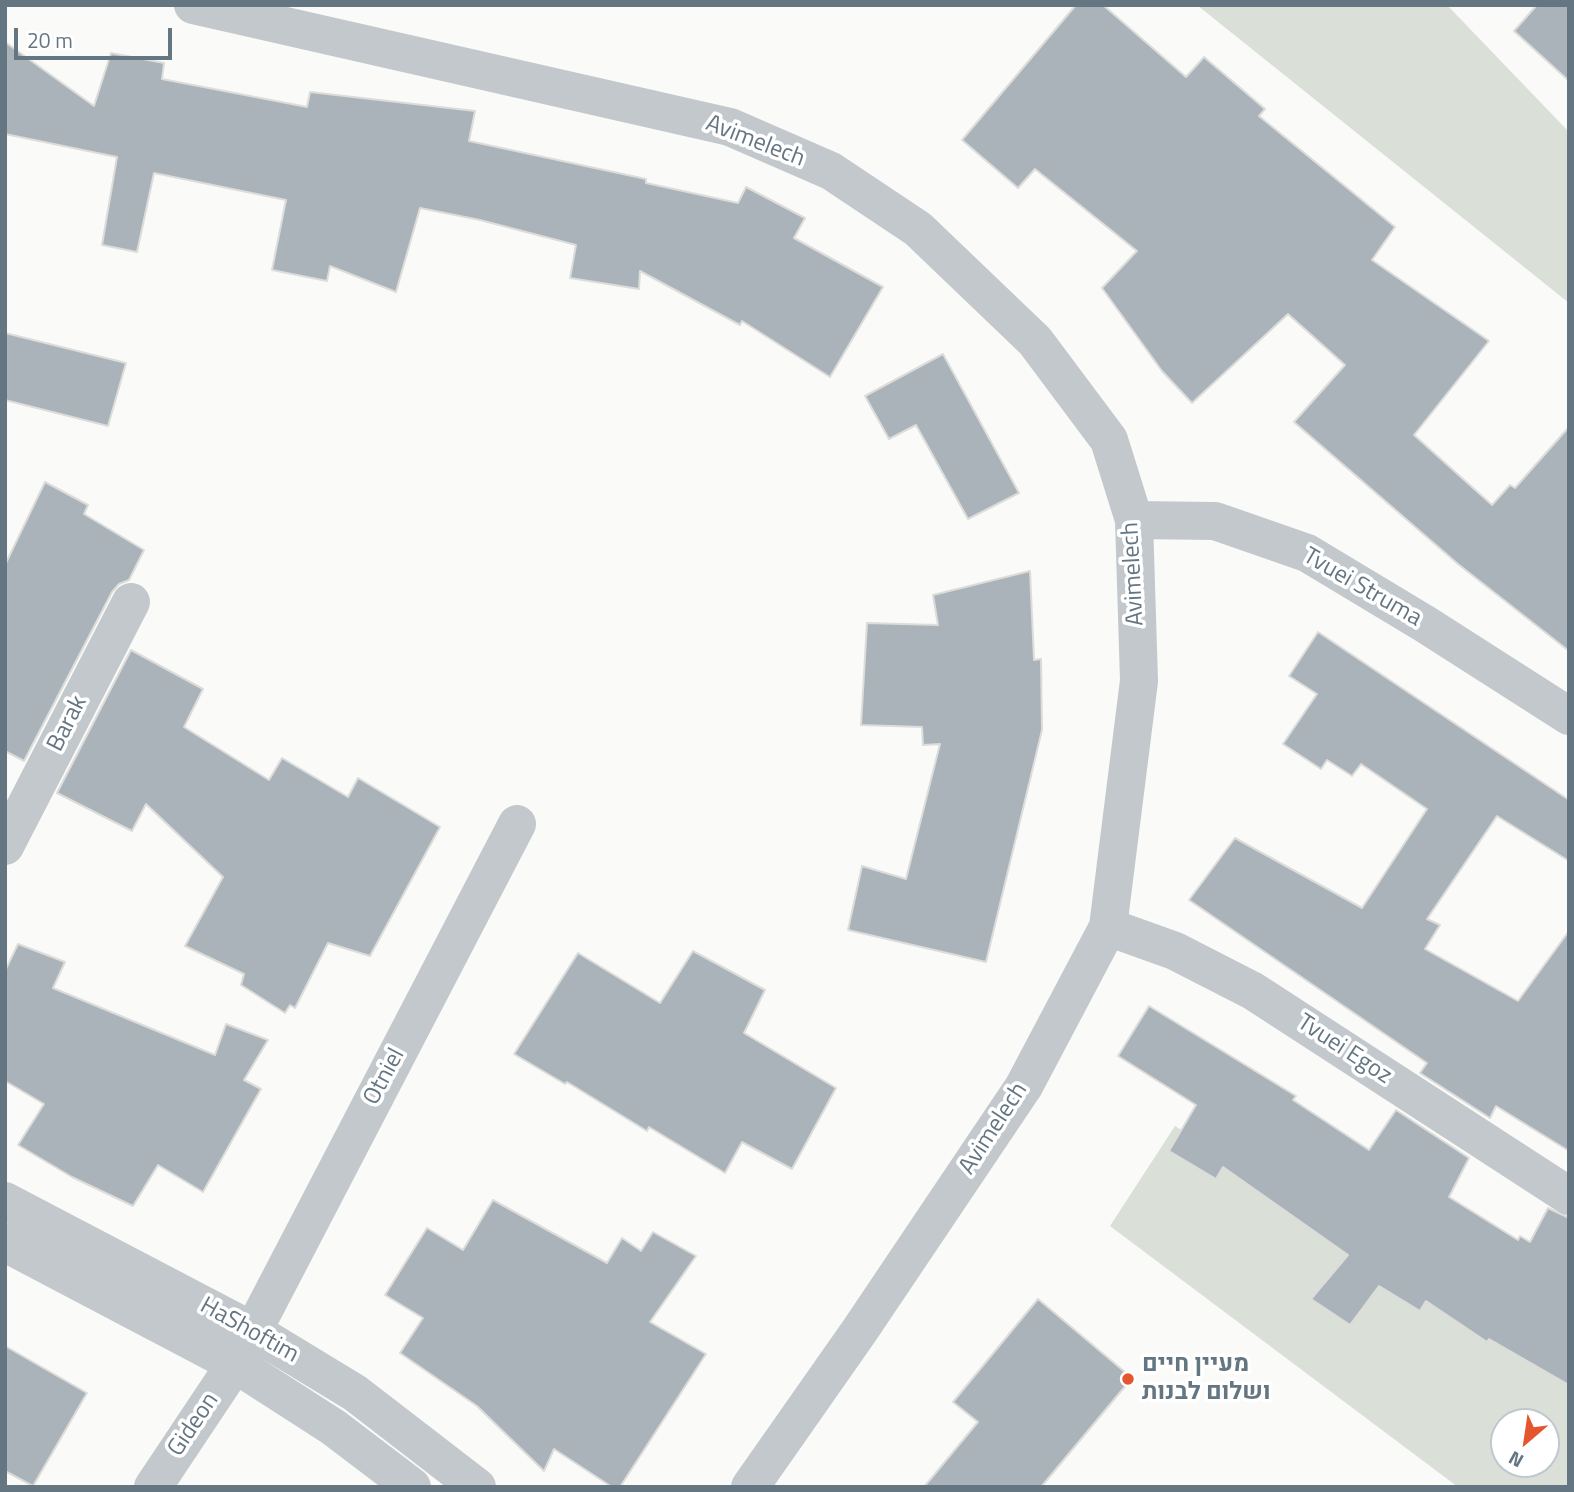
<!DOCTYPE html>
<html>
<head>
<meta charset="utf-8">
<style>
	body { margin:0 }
	#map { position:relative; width:1574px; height:1492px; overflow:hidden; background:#fafaf8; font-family:"Titillium Web",sans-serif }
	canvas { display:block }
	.frame { position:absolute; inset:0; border:7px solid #657683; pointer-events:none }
	.north { position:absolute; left:1490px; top:1408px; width:70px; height:70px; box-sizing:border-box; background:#fff; border:2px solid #c1c8cd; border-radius:50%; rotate:209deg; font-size:19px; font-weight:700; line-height:28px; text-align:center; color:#657683 }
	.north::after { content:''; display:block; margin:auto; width:24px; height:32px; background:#e4572e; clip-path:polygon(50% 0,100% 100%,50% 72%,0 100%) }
	.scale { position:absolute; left:14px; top:28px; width:158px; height:32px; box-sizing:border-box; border:4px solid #657683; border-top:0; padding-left:9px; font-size:21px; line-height:24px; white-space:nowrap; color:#657683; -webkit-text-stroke:5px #fff; paint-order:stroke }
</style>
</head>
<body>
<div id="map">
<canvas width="1574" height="1492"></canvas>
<div class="frame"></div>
<div class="north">N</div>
<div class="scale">20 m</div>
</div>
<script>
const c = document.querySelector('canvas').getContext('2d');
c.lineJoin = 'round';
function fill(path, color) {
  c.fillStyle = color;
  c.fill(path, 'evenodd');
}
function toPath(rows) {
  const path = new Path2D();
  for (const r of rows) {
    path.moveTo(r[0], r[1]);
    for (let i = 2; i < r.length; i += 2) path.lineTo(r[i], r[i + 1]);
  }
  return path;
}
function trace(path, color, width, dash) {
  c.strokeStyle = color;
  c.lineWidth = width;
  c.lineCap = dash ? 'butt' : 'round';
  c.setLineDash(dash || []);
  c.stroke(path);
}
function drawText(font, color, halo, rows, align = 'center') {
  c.font = font + ' "Titillium Web",Heebo,sans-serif';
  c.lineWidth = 7;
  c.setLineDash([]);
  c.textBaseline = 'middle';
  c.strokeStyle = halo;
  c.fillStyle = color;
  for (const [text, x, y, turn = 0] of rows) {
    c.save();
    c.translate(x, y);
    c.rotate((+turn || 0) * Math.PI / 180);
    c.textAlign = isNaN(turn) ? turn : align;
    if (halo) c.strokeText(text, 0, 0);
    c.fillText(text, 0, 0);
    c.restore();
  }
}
fill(toPath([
	[1197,5,1447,5,1569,132,1569,303],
	[1175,1126,1569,1376,1569,1487,1458,1487,1110,1226],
	[1504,1422,1546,1422,1546,1464,1504,1464]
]), '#dadfd7');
const building = toPath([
	[1076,5,1103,5,1186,77,1204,57,1265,109,1259,116,1395,227,1372,260,1489,341,1414,435,1492,505,1510,485,1515,488,1569,427,1569,651,1458,564,1294,422,1345,365,1288,314,1192,403,1162,371,1102,288,1137,251,1035,169,1018,188,962,140,1076,5],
	[1537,5,1569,5,1569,81,1514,31,1537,5],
	[5,42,94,106,111,53,164,63,162,79,307,107,310,92,475,111,469,141,646,179,646,183,738,203,746,187,805,218,794,238,883,287,830,377,742,321,740,325,640,271,639,289,570,278,576,245,480,220,420,208,396,292,330,266,327,281,272,270,286,200,154,173,137,252,102,245,117,157,5,134,5,42],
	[5,333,126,363,108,426,5,400,5,333],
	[943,354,1019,493,968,519,916,425,889,439,865,396,943,354],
	[45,482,88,505,84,514,144,550,129,580,119,584,112,592,24,761,5,751,5,565,45,482],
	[1030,571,1034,660,1041,659,1042,730,986,962,848,930,862,866,906,879,940,744,923,745,922,727,861,725,867,623,938,625,933,595,1030,571],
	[1318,632,1569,800,1569,861,1497,816,1427,919,1440,925,1425,949,1518,1001,1569,931,1569,1151,1496,1106,1490,1118,1420,1073,1427,1063,1189,900,1235,838,1362,908,1427,809,1361,764,1352,776,1327,760,1321,769,1283,744,1317,694,1289,676,1318,632],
	[131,650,203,689,184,727,269,780,282,758,348,797,358,778,440,827,370,956,328,943,295,1008,290,1005,285,1013,241,985,244,974,185,946,223,877,146,804,132,831,57,793,131,650],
	[18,944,65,962,53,988,215,1055,226,1024,268,1040,244,1080,261,1089,203,1192,158,1165,133,1206,72,1177,18,1145,44,1104,5,1081,5,971,18,944],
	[693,951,765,990,744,1033,836,1088,792,1169,742,1142,725,1173,649,1127,647,1131,567,1082,565,1084,514,1054,578,953,660,1003,693,951],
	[1149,1006,1296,1096,1293,1100,1369,1150,1396,1110,1469,1158,1449,1197,1518,1240,1520,1236,1530,1242,1548,1208,1569,1218,1569,1385,1489,1339,1487,1342,1426,1301,1420,1311,1379,1286,1350,1325,1311,1299,1348,1255,1223,1167,1216,1179,1169,1151,1196,1105,1118,1056,1149,1006],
	[493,1200,607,1263,622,1238,641,1251,653,1232,696,1256,650,1322,706,1354,620,1487,612,1487,554,1449,544,1471,477,1406,400,1353,423,1318,385,1295,427,1228,463,1250,493,1200],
	[1038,1299,1132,1378,1041,1487,924,1487,978,1422,953,1402,1038,1299],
	[5,1346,87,1393,33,1486,5,1471,5,1346]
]);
fill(building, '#aab3b9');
trace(building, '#dcdcda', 2);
trace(toPath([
	[193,5,730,127,831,171,918,229,1035,341,1109,440,1134,520,1139,681,1108,927,1024,1086,860,1330,750,1487],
	[1134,520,1215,521,1307,553,1425,624,1569,716],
	[5,846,131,602],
	[1108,927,1175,951,1253,991,1569,1196],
	[5,1201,253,1331,355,1393,477,1487],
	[5,1243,235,1364,333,1427,412,1487],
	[253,1331,517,824],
	[153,1487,235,1364]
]), '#c3c8cc', 38);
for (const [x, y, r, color] of [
	[1128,1379,7,"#e4572e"]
]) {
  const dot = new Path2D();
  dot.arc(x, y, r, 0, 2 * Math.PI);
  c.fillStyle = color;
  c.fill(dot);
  trace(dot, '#fff', 2.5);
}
drawText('24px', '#657683', '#fff', [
	["Avimelech",755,142,21],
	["Avimelech",1134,574,-93],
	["Tvuei Struma",1362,588,30],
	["Barak",68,724,-63],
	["Tvuei Egoz",1344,1050,33],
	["Otniel",385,1077,-62],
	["Avimelech",994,1129,-57],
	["HaShoftim",249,1331,29],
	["Gideon",194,1425,-56]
]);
drawText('bold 24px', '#657683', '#fff', [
	["מעיין חיים",1142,1365],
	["ושלום לבנות",1142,1393]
], 'left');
</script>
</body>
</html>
